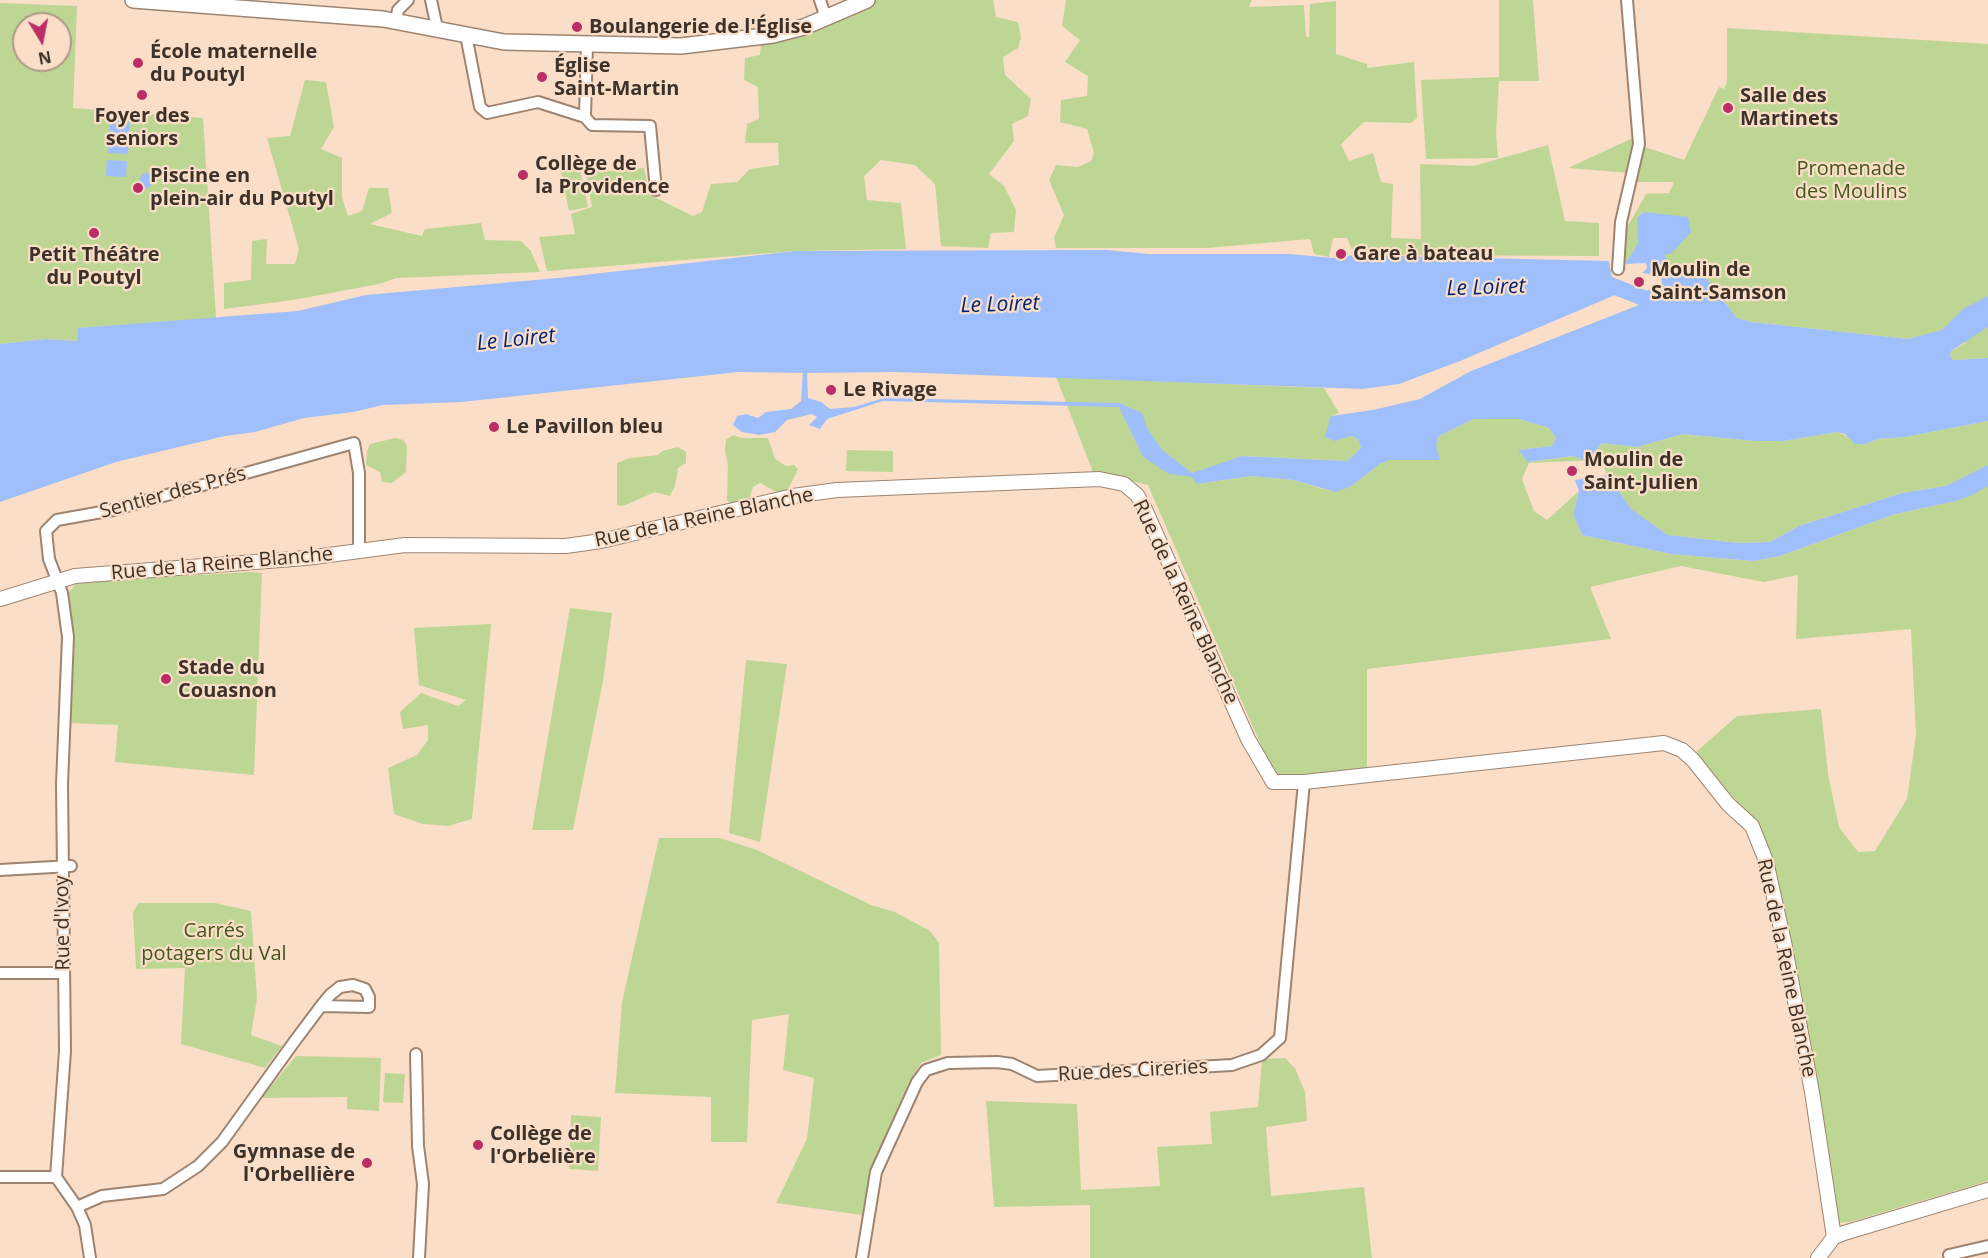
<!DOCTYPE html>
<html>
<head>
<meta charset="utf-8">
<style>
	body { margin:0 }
	#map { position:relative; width:1988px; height:1258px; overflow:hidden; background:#fadec8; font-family:"Open Sans",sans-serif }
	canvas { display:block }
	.north { position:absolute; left:12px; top:12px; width:60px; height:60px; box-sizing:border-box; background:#fadec8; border:2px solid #ae9989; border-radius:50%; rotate:170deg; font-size:16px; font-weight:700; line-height:24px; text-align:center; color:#3d322a }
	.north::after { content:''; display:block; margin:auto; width:21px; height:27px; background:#ba2e65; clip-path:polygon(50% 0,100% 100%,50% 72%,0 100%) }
</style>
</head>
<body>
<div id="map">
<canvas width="1988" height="1258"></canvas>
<div class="north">N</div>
</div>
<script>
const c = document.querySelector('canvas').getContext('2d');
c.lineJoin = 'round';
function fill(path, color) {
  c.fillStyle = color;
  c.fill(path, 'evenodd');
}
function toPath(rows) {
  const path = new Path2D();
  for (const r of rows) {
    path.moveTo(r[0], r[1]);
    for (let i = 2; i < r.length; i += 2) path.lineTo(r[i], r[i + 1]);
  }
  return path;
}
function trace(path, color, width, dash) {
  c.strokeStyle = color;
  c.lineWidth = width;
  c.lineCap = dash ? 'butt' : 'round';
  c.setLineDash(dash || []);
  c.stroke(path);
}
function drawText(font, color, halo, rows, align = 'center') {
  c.font = font + ' "Open Sans",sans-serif';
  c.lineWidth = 4.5;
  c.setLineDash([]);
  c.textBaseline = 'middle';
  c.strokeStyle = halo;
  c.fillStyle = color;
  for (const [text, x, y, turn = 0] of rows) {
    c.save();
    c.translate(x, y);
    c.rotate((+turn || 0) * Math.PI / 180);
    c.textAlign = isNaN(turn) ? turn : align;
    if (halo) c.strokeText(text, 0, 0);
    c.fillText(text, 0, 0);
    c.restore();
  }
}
fill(toPath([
	[876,0,993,0,996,17,1018,22,1021,38,1018,48,1003,57,1005,75,1031,99,1028,116,1012,124,1014,141,989,174,1004,186,1016,210,1014,232,991,233,988,248,941,246,935,184,915,165,881,160,864,176,867,200,901,203,906,249,795,251,547,271,539,237,575,234,571,214,592,207,586,173,644,168,650,195,693,216,702,212,711,184,737,182,750,169,779,165,778,143,745,143,747,124,759,119,758,87,744,80,745,58,760,55,761,44,811,29],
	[1066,0,1252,0,1249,7,1304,5,1306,37,1309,37,1310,4,1336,1,1336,54,1367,64,1367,68,1414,62,1417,118,1411,123,1364,122,1341,144,1349,161,1373,153,1381,182,1393,184,1391,238,1421,239,1420,164,1473,166,1548,145,1565,221,1599,223,1599,256,1354,255,1347,238,1333,238,1329,257,1314,254,1310,239,1207,248,1056,248,1054,238,1064,215,1049,180,1056,165,1078,167,1091,161,1094,153,1087,129,1060,122,1061,100,1087,96,1088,76,1065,62,1080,40,1062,26],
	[1499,0,1533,0,1539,81,1499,81,1496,134,1498,158,1426,159,1421,80,1499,77],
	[0,3,77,6,73,108,203,118,216,318,79,328,77,341,46,339,0,344],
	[24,24,60,24,60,60,24,60],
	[1727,28,1988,44,1988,358,1953,360,1950,356,1951,351,1965,343,1927,336,1908,339,1751,322,1737,318,1701,271,1695,267,1673,269,1637,218,1639,244,1625,264,1622,246,1625,231,1646,194,1669,193,1674,182,1636,182,1642,146,1684,160,1719,87,1724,89,1727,82],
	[305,80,326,82,334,127,321,149,342,158,342,197,348,216,362,211,369,188,388,188,392,213,370,224,422,236,425,229,481,223,485,240,521,241,531,251,540,272,397,278,379,284,293,300,224,309,224,283,251,280,252,241,267,239,266,264,295,264,299,249,267,138,290,136],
	[1635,137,1630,173,1568,168],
	[579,165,588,207,569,211,560,169],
	[1056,377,1324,388,1339,413,1331,416,1334,440,1351,436,1358,439,1361,448,1347,461,1242,456,1197,484,1251,476,1293,480,1323,489,1351,486,1380,464,1389,460,1439,460,1436,445,1439,436,1473,419,1519,419,1549,428,1556,438,1552,446,1519,450,1529,462,1573,456,1589,459,1602,443,1637,447,1683,434,1754,441,1783,441,1837,432,1865,444,1878,439,1905,437,1988,421,1988,465,1983,469,1946,486,1902,493,1799,526,1770,542,1739,543,1668,535,1631,510,1607,475,1601,460,1529,463,1522,479,1534,511,1547,520,1579,491,1573,514,1582,535,1671,554,1753,561,1780,556,1895,514,1956,501,1988,485,1988,1181,1850,1222,1837,1223,1762,830,1695,753,1737,716,1821,709,1828,774,1839,827,1858,852,1875,851,1907,799,1916,735,1911,629,1796,639,1798,575,1764,582,1681,566,1590,587,1611,639,1367,669,1367,769,1276,780,1148,485,1093,472],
	[733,435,742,438,768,438,775,459,786,466,794,465,798,469,788,490,778,493,760,483,753,487,749,499,731,505,727,500,728,465,725,451,726,440],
	[395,438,403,440,407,446,406,472,392,483,382,482,380,472,366,465,367,451,370,444],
	[678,447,686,452,686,463,678,468,675,486,670,496,655,492,623,506,617,505,617,463,630,458,658,455,662,451],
	[847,450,893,451,893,472,846,471],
	[250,572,262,573,254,775,115,762,118,725,71,723,75,636,67,594,78,582],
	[570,608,612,613,603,681,573,830,532,830],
	[491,624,472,819,448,826,423,824,394,814,388,768,417,755,428,740,428,725,403,729,400,712,421,693,458,706,466,700,419,685,414,628],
	[746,660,787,664,760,842,729,833],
	[659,838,720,838,757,850,871,905,895,912,930,931,939,943,941,1055,921,1063,908,1084,871,1170,862,1215,776,1203,807,1139,814,1078,783,1070,789,1014,752,1020,747,1142,711,1142,711,1097,615,1093,622,1002],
	[139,903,215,903,251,911,257,998,251,1035,282,1046,265,1068,181,1044,185,968,136,969,133,912],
	[296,1056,381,1058,379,1111,347,1109,347,1097,261,1098],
	[1285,1058,1295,1068,1305,1092,1307,1121,1266,1127,1271,1196,1364,1187,1372,1258,1090,1258,1090,1205,994,1207,986,1101,1077,1104,1081,1190,1160,1186,1157,1147,1212,1144,1210,1112,1258,1107,1262,1059],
	[385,1073,405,1074,403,1103,383,1102],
	[571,1115,601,1117,598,1171,569,1169]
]), '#bed694');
fill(toPath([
	[110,120,130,121,128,154,108,153],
	[107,160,127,161,126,177,106,176],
	[145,172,154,176,154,183,146,189,137,189,136,183,141,180,139,178],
	[1644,212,1688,217,1691,232,1672,253,1664,255,1673,269,1695,267,1701,271,1737,318,1751,322,1908,339,1942,330,1963,309,1988,296,1988,327,1951,351,1950,356,1953,360,1988,358,1988,421,1905,437,1878,439,1865,444,1855,444,1845,434,1837,432,1783,441,1754,441,1683,434,1637,447,1602,443,1589,459,1583,460,1573,456,1528,462,1518,450,1552,446,1556,438,1549,428,1519,419,1473,419,1439,436,1436,445,1440,460,1389,460,1380,464,1351,486,1336,492,1293,480,1251,476,1197,484,1192,477,1169,474,1143,457,1119,407,883,401,827,419,820,429,809,425,817,417,812,414,787,420,775,432,759,435,742,432,733,425,737,416,746,414,758,418,766,412,791,409,801,401,803,373,738,372,462,402,383,405,353,412,304,418,255,432,225,436,116,462,0,502,0,344,46,339,77,341,78,328,298,311,366,295,558,278,795,251,1107,250,1149,254,1289,254,1334,258,1354,255,1609,261,1615,295,1460,361,1399,384,1363,389,895,372,807,373,808,398,821,402,830,409,854,407,884,398,1119,403,1142,413,1147,428,1162,450,1192,473,1242,456,1347,461,1361,448,1358,439,1351,436,1334,441,1325,437,1331,416,1373,410,1420,399,1471,371,1649,301,1646,291,1662,283,1661,276,1642,273,1647,268,1646,263,1625,264,1638,244,1637,218],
	[1988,465,1988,486,1972,495,1956,501,1895,514,1780,556,1753,561,1671,554,1582,535,1573,514,1579,491,1575,480,1607,475,1632,510,1668,535,1739,543,1770,542,1799,526,1902,493,1946,486]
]), '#9fbffc');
trace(toPath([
	[1591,284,1608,284,1669,308]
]), '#9fbffc', 16);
const minor = toPath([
	[431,0,437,28],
	[820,0,826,18],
	[396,21,398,10,408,0],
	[466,35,480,107,487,113,538,102,585,117,592,125,650,126,656,190],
	[585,117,587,44],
	[1618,269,1621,222,1639,144,1627,0],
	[0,870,71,866],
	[0,973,64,973],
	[416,1054,418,1146,423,1184,419,1258],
	[0,1177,56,1177],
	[77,1207,102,1196,163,1189,198,1166,222,1142,294,1042,321,1006,330,995,340,987,353,985,365,989,369,997,369,1007,321,1006],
	[90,1258,85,1225,77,1207,56,1177,65,1051,62,784,68,637,62,593,49,559,46,531,57,520,113,510,354,443,359,473,359,551],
	[862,1258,876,1172,917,1082,926,1070,948,1063,997,1062,1012,1064,1037,1076,1232,1065,1261,1055,1280,1038,1304,782],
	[1950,1258,1949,1255,1988,1246]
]);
const tertiary = toPath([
	[0,599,75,576,306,558,405,545,566,546,601,541,793,496,837,490,1099,479,1124,484,1137,495,1144,507,1248,739,1273,782,1304,782,1664,743,1682,750,1693,760,1728,804,1752,826,1766,861,1784,942,1812,1092,1834,1237],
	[1818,1258,1834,1237,1844,1233,1988,1190]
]);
const secondary = toPath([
	[133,0,383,19,504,42,681,46,773,35,804,27,867,0]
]);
trace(minor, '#9e8470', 14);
trace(tertiary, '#9e8470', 16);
trace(secondary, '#9e8470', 18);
trace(minor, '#fff', 10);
trace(tertiary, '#fff', 14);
trace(secondary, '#fff', 15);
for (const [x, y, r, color] of [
	[577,27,6,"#ba2e65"],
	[138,63,6,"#ba2e65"],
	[542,77,6,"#ba2e65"],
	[142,95,6,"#ba2e65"],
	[1728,108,6,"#ba2e65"],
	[523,175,6,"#ba2e65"],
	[138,188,6,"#ba2e65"],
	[94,233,6,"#ba2e65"],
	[1341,254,6,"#ba2e65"],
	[1639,282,6,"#ba2e65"],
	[831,390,6,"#ba2e65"],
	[494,427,6,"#ba2e65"],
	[1572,471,6,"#ba2e65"],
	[166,679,6,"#ba2e65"],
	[478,1145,6,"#ba2e65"],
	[367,1163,6,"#ba2e65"]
]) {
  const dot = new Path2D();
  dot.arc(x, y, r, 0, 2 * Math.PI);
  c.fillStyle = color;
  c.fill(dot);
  trace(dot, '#fadec8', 2);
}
drawText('bold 20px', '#3d322a', '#fadec8', [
	["Boulangerie de l'Église",589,27],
	["École maternelle",150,52],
	["du Poutyl",150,75],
	["Église",554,66],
	["Saint-Martin",554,89],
	["Salle des",1740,96],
	["Martinets",1740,119],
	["Foyer des",142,116,"center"],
	["seniors",142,139,"center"],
	["Collège de",535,164],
	["la Providence",535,187],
	["Piscine en",150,176],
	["plein-air du Poutyl",150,199],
	["Gare à bateau",1353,254],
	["Petit Théâtre",94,255,"center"],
	["du Poutyl",94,278,"center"],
	["Moulin de",1651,270],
	["Saint-Samson",1651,293],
	["Le Rivage",843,390],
	["Le Pavillon bleu",506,427],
	["Moulin de",1584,460],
	["Saint-Julien",1584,483],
	["Stade du",178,668],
	["Couasnon",178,691],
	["Collège de",490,1134],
	["l'Orbelière",490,1157],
	["Gymnase de",355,1152,"right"],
	["l'Orbellière",355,1175,"right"]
], 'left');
drawText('20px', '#44561a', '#fadec8', [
	["Promenade",1851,169],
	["des Moulins",1851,192],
	["Carrés",214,931],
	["potagers du Val",214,954]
]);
drawText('20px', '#3d322a', '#fadec8', [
	["Sentier des Prés",173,493,-15],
	["Rue de la Reine Blanche",704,518,-12],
	["Rue de la Reine Blanche",222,564,-5],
	["Rue de la Reine Blanche",1185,602,65],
	["Rue d'Ivoy",63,923,-91],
	["Rue de la Reine Blanche",1786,968,78],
	["Rue des Cireries",1133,1071,-3]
]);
drawText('italic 21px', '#002174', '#fadec8', [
	["Le Loiret",1486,288,-2],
	["Le Loiret",1000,305,-2],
	["Le Loiret",516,340,-6]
]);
</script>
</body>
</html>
